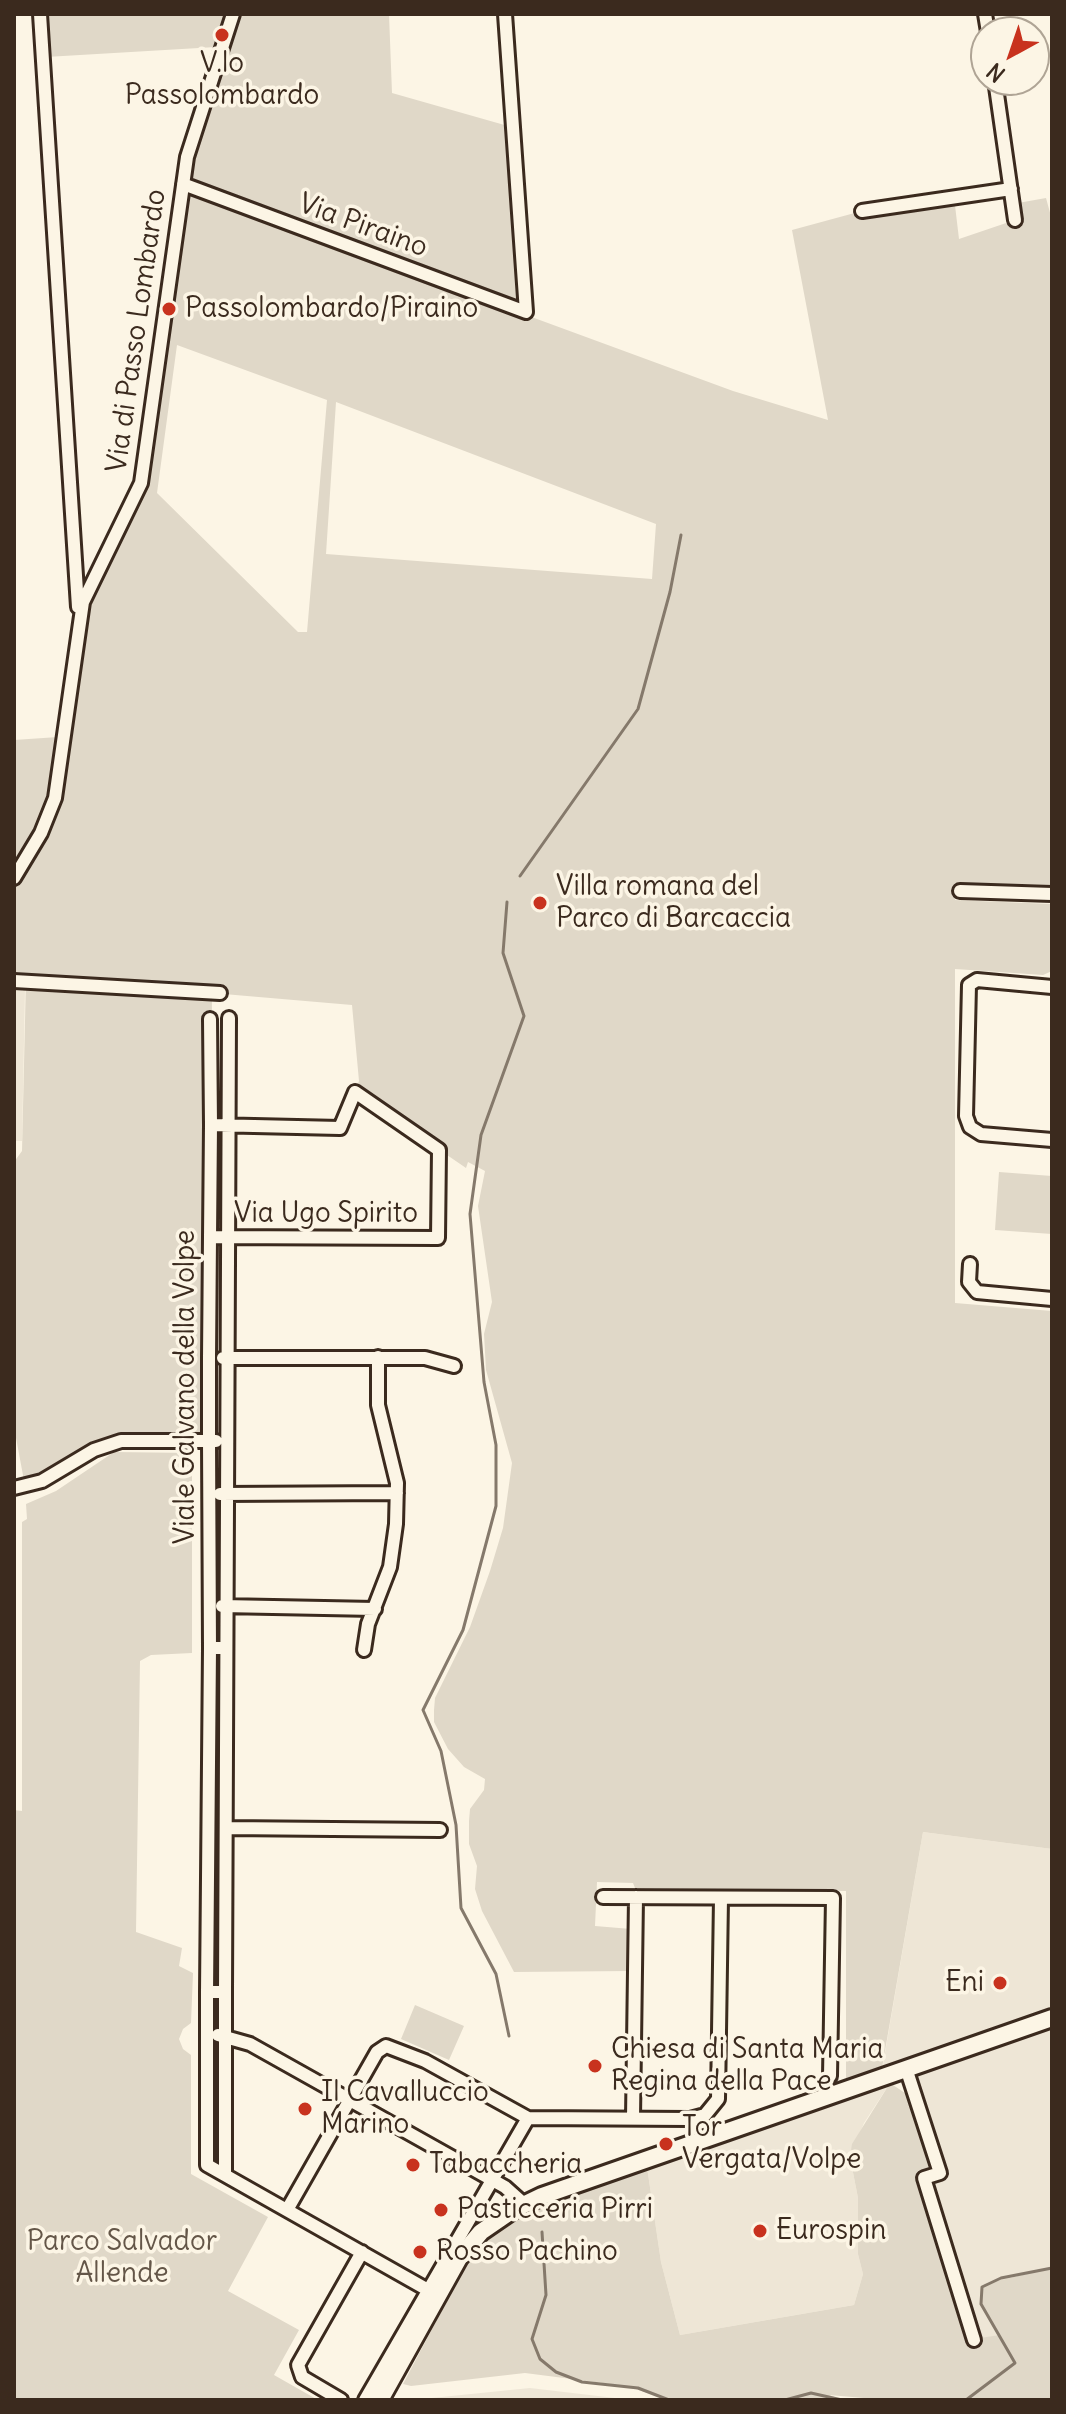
<!DOCTYPE html>
<html>
<head>
<meta charset="utf-8">
<style>
	body { margin:0 }
	#map { position:relative; width:1066px; height:2414px; overflow:hidden; background:#fcf5e5; font-family:Delius,sans-serif }
	canvas { display:block }
	.frame { position:absolute; inset:0; border:16px solid #3b2a1e; pointer-events:none }
	.north { position:absolute; left:970px; top:16px; width:80px; height:80px; box-sizing:border-box; background:#fcf5e5; border:2px solid #afa495; border-radius:50%; rotate:220deg; font-size:22px; font-weight:700; line-height:32px; text-align:center; color:#3b2a1e }
	.north::after { content:''; display:block; margin:auto; width:28px; height:36px; background:#c8321e; clip-path:polygon(50% 0,100% 100%,50% 72%,0 100%) }
</style>
</head>
<body>
<div id="map">
<canvas width="1066" height="2414"></canvas>
<div class="frame"></div>
<div class="north">N</div>
</div>
<script>
const c = document.querySelector('canvas').getContext('2d');
c.lineJoin = 'round';
function fill(path, color) {
  c.fillStyle = color;
  c.fill(path, 'evenodd');
}
function toPath(rows) {
  const path = new Path2D();
  for (const r of rows) {
    path.moveTo(r[0], r[1]);
    for (let i = 2; i < r.length; i += 2) path.lineTo(r[i], r[i + 1]);
  }
  return path;
}
function trace(path, color, width, dash) {
  c.strokeStyle = color;
  c.lineWidth = width;
  c.lineCap = dash ? 'butt' : 'round';
  c.setLineDash(dash || []);
  c.stroke(path);
}
function drawText(font, color, halo, rows, align = 'center') {
  c.font = font + ' Delius,sans-serif';
  c.lineWidth = 7;
  c.setLineDash([]);
  c.textBaseline = 'middle';
  c.strokeStyle = halo;
  c.fillStyle = color;
  for (const [text, x, y, turn = 0] of rows) {
    c.save();
    c.translate(x, y);
    c.rotate((+turn || 0) * Math.PI / 180);
    c.textAlign = isNaN(turn) ? turn : align;
    if (halo) c.strokeText(text, 0, 0);
    c.fillText(text, 0, 0);
    c.restore();
  }
}
fill(toPath([
	[14,988,25,989,22,1141,14,1141],
	[923,1832,1052,1849,1052,2008,882,2070],
	[1052,2024,1052,2268,1011,2276,999,2335,974,2340,924,2178,908,2073],
	[890,2083,864,2123,850,2157,858,2198,858,2254,863,2274,854,2305,680,2335,661,2262,647,2167],
	[530,2388,632,2400,412,2400]
]), '#eee6d6');
fill(toPath([
	[43,14,227,14,216,47,46,57],
	[236,14,389,14,392,93,508,126,520,304,187,182,196,137],
	[194,193,733,391,828,420,792,230,862,211,954,197,959,239,1015,220,1018,203,1046,198,1052,220,1052,885,956,883,955,900,1052,904,1052,971,1043,975,955,969,955,1303,1052,1311,1052,1849,923,1832,882,2068,846,2082,846,1891,635,1888,633,1883,597,1882,595,1926,631,1929,630,1971,514,1972,482,1911,475,1889,477,1866,469,1844,469,1821,470,1809,484,1790,485,1779,464,1767,448,1749,434,1722,434,1710,435,1698,470,1627,490,1571,503,1528,512,1463,486,1370,484,1334,492,1302,478,1206,485,1171,468,1162,466,1168,355,1092,359,1081,352,1005,212,993,209,1441,121,1441,25,1486,14,1427,14,1162,22,1151,26,978,14,978,14,885,45,837,57,808,80,634,91,591,135,512,143,488,185,199],
	[177,345,327,400,307,632,298,632,157,493],
	[336,402,656,524,652,579,326,554],
	[58,737,50,795,40,826,14,867,14,740],
	[999,1172,1052,1176,1052,1234,995,1230],
	[114,1452,192,1453,192,1653,151,1655,140,1661,136,1932,182,1948,179,1966,193,1973,191,2023,183,2029,179,2039,183,2049,191,2055,191,2174,268,2217,228,2291,299,2330,274,2375,318,2400,14,2400,14,1810,22,1811,22,1522,27,1519,26,1504,56,1491],
	[415,2005,464,2026,449,2060,401,2039],
	[890,2083,911,2097,940,2173,925,2178,974,2339,999,2335,980,2301,984,2284,1052,2268,1052,2400,887,2400,829,2395,842,2400,670,2400,626,2386,525,2373,411,2386,403,2384,459,2278,478,2247,491,2235,546,2202,578,2194,647,2167,661,2262,680,2335,854,2305,863,2274,858,2254,858,2198,850,2157,852,2144]
]), '#e0d8c8');
trace(toPath([
	[520,876,638,709,670,592,681,535],
	[507,902,503,953,524,1016,481,1135,470,1214,484,1382,496,1445,496,1506,463,1630,423,1710,441,1751,456,1825,461,1908,496,1974,509,2036],
	[542,2232,546,2295,532,2339,540,2359,556,2372,582,2382,638,2388,669,2400],
	[785,2400,811,2393,842,2400],
	[966,2400,1015,2363,981,2304,982,2287,1001,2278,1052,2268]
]), '#85796b', 3);
const minor = toPath([
	[40,14,78,607],
	[985,14,988,32],
	[995,80,1015,220],
	[183,184,526,312,505,14],
	[862,211,1011,189],
	[14,878,41,833,55,798,83,602,141,483,187,157,233,14],
	[960,891,1052,894],
	[14,981,220,993],
	[1052,987,977,980,969,985,966,1116,970,1127,981,1134,1052,1140],
	[210,1019,211,1125],
	[210,1237,438,1238,439,1150,355,1092,340,1128,211,1125,210,1237,209,1358,209,1441,210,1648,226,1648],
	[970,1264,969,1282,977,1292,1052,1299],
	[223,1358,425,1358,454,1366],
	[14,1488,42,1481,94,1450,121,1441,216,1441],
	[220,1494,397,1493],
	[222,1606,375,1609],
	[364,1650,368,1624,390,1567,396,1524,397,1483,378,1405,378,1357],
	[226,1828,440,1830],
	[603,1897,833,1898,830,2076],
	[207,1992,210,1648],
	[225,1992,229,1018],
	[218,2035,250,2044,505,2187,524,2204],
	[906,2068,940,2173,924,2178,974,2340],
	[633,2118,636,1897],
	[225,2175,225,1992,207,1992,207,2165,428,2290],
	[287,2210,377,2052,386,2046,425,2061,528,2118,690,2119,705,2115,718,2099,721,1898],
	[341,2400,302,2377,298,2365,362,2252],
	[365,2400,528,2118]
]);
const major = toPath([
	[380,2400,459,2258,481,2232,513,2210,542,2196,1052,2018]
]);
trace(minor, '#3b2a1e', 18);
trace(major, '#3b2a1e', 22);
trace(minor, '#fcf5e5', 12);
trace(major, '#fcf5e5', 16);
for (const [x, y, r, color] of [
	[222,35,8,"#c8321e"],
	[169,309,8,"#c8321e"],
	[540,903,8,"#c8321e"],
	[1000,1983,8,"#c8321e"],
	[595,2066,8,"#c8321e"],
	[305,2109,8,"#c8321e"],
	[666,2144,8,"#c8321e"],
	[413,2165,8,"#c8321e"],
	[441,2210,8,"#c8321e"],
	[760,2231,8,"#c8321e"],
	[420,2252,8,"#c8321e"]
]) {
  const dot = new Path2D();
  dot.arc(x, y, r, 0, 2 * Math.PI);
  c.fillStyle = color;
  c.fill(dot);
  trace(dot, '#fcf5e5', 3);
}
drawText('28px', '#3b2a1e', '#fcf5e5', [
	["V.lo",222,64,"center"],
	["Passolombardo",222,96,"center"],
	["Passolombardo/Piraino",185,309],
	["Villa romana del",556,887],
	["Parco di Barcaccia",556,919],
	["Eni",984,1983,"right"],
	["Chiesa di Santa Maria",611,2050],
	["Regina della Pace",611,2082],
	["Il Cavalluccio",321,2093],
	["Marino",321,2125],
	["Tor",682,2128],
	["Vergata/Volpe",682,2160],
	["Tabaccheria",429,2165],
	["Pasticceria Pirri",457,2210],
	["Eurospin",776,2231],
	["Rosso Pachino",436,2252]
], 'left');
drawText('28px', '#3b2a1e', '#fcf5e5', [
	["Via Piraino",363,226,20],
	["Via di Passo Lombardo",137,331,-82],
	["Via Ugo Spirito",326,1214],
	["Viale Galvano della Volpe",186,1387,-90]
]);
drawText('28px', '#645648', '#fcf5e5', [
	["Parco Salvador",122,2242],
	["Allende",122,2274]
]);
</script>
</body>
</html>
